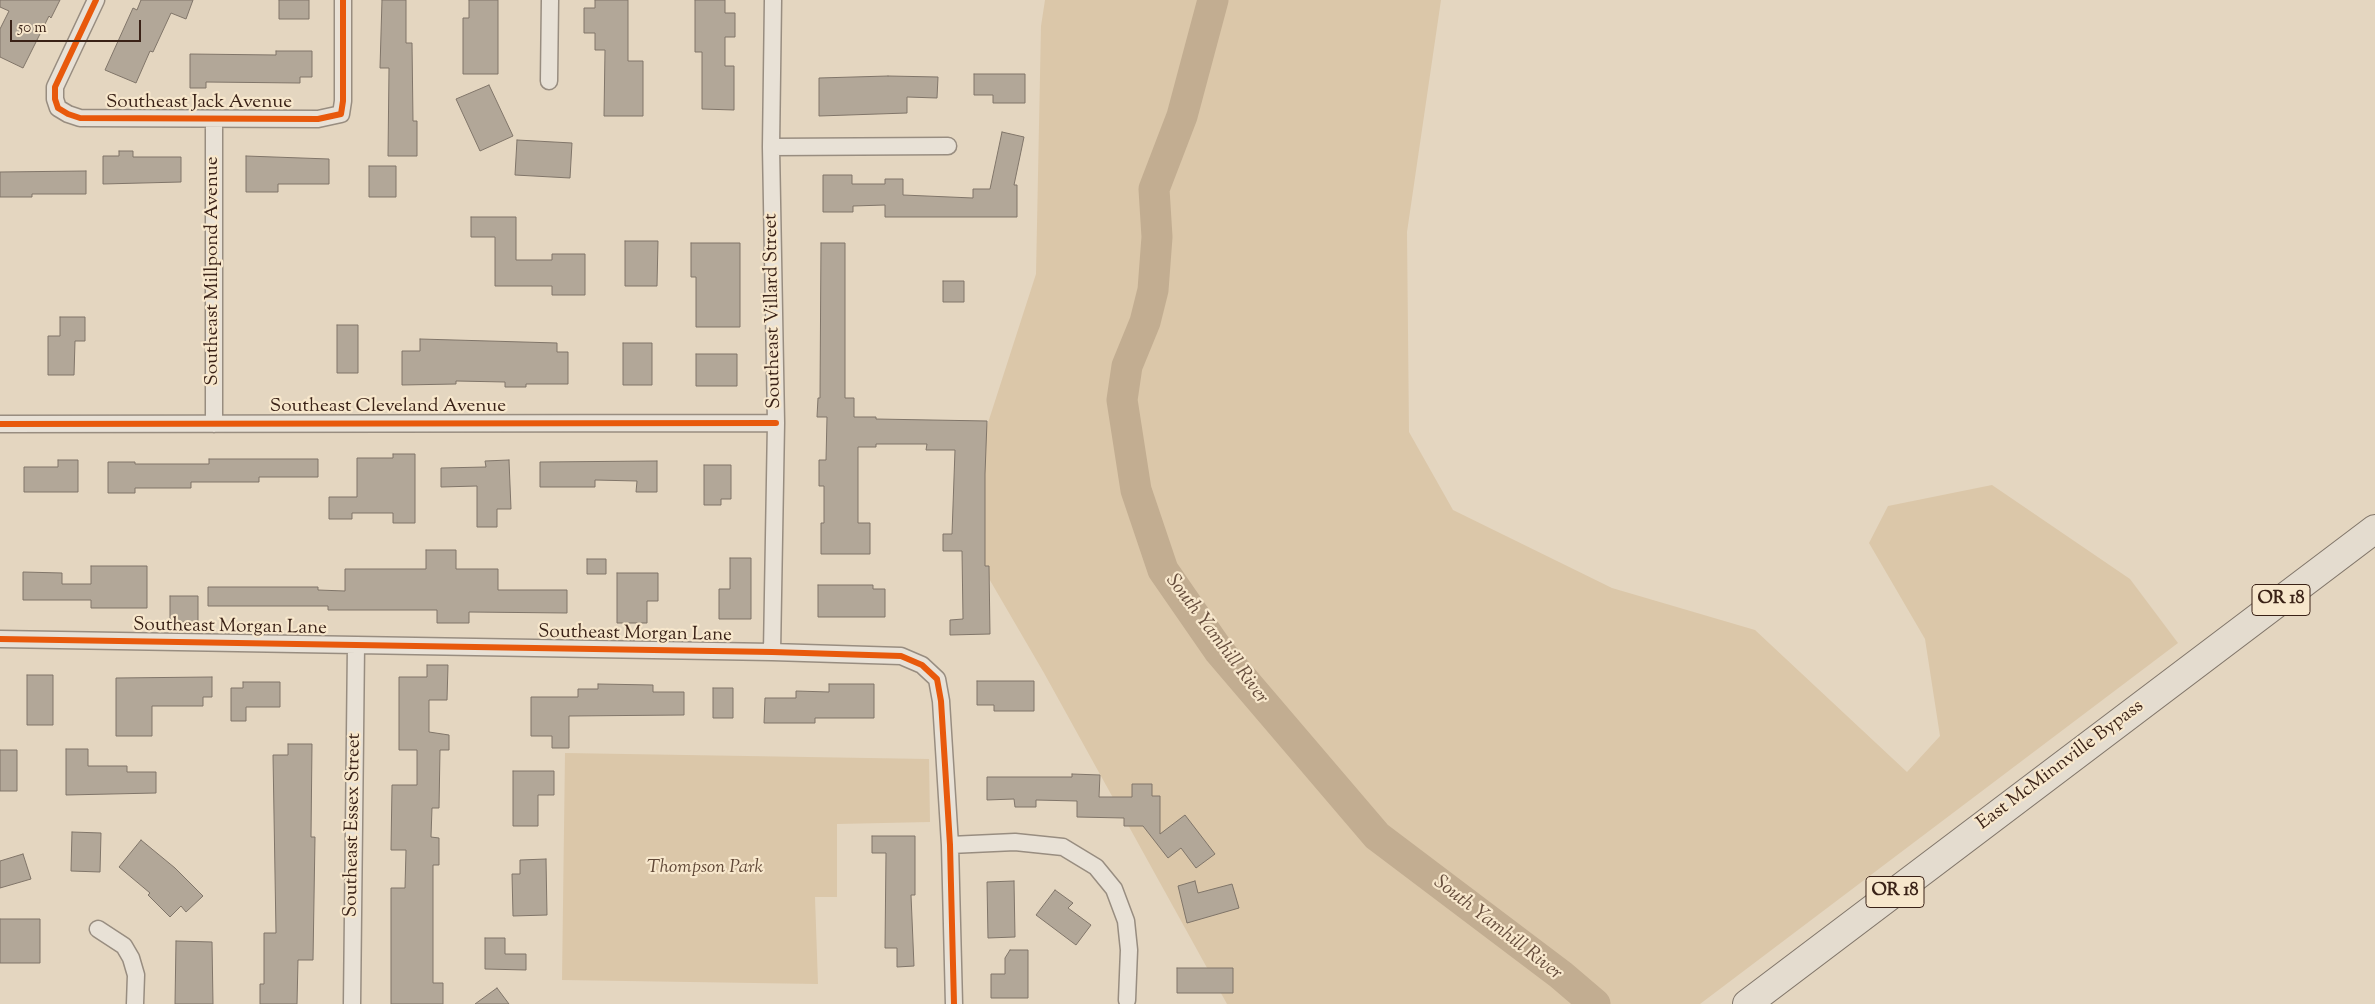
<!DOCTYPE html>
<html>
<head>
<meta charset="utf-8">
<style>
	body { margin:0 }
	#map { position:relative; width:2375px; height:1004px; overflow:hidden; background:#e4d6c0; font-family:"Sorts Mill Goudy",serif }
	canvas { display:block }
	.scale { position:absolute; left:10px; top:20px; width:131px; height:22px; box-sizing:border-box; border:2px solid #3a2217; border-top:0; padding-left:6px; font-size:15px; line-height:18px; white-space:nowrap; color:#3a2217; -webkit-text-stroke:4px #f7e7cc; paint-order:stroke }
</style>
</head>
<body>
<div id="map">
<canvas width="2375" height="1004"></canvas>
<div class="scale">50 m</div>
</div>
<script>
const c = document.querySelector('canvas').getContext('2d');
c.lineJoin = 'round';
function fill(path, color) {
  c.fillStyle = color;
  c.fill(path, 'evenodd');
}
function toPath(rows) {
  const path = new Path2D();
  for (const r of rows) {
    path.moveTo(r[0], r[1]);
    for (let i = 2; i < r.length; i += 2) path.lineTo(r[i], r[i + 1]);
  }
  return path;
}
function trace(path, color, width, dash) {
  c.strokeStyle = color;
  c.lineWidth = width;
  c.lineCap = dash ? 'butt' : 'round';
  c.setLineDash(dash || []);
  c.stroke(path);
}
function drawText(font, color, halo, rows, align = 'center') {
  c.font = font + ' "Sorts Mill Goudy",serif';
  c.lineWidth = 4.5;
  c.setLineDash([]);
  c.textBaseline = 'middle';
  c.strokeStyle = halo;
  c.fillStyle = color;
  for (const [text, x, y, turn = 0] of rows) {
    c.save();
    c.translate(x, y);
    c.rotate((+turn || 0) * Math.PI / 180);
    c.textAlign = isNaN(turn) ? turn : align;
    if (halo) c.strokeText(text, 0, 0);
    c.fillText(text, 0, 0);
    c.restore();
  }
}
fill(toPath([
	[1045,0,1441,0,1407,232,1409,432,1453,510,1612,588,1755,630,1907,772,1940,736,1925,639,1869,543,1888,506,1992,485,2130,579,2178,643,1700,1004,1227,1004,1044,673,956,522,1036,274,1041,26],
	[565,753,929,759,930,822,837,824,837,897,815,897,818,984,562,980]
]), '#dbc7a9');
trace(toPath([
	[1213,0,1182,116,1154,189,1157,237,1153,290,1145,322,1127,366,1122,400,1136,490,1163,570,1219,651,1377,836,1561,975,1595,1004]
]), '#c2ad91', 31);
const building = toPath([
	[0,0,60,0,51,18,49,16,23,68,0,57,0,29,9,11,0,7,0,0],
	[141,0,193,0,186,19,171,13,153,52,150,51,136,83,105,70,133,8,137,10,141,0],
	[279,0,309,0,309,19,279,19,279,0],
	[382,0,406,0,406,43,412,43,413,121,417,121,417,156,388,156,389,68,380,68,382,0],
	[469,0,498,0,498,74,463,74,463,18,469,18,469,0],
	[595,0,628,0,628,61,643,61,643,116,604,116,605,50,595,50,595,33,584,33,584,8,595,8,595,0],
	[695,0,725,0,725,13,735,13,735,37,725,37,725,66,734,66,734,110,702,109,702,52,695,52,695,0],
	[276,51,312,51,312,77,300,77,300,83,206,82,206,88,190,88,190,54,276,55,276,51],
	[974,74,1025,74,1025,103,993,103,993,95,974,95,974,74],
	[888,76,938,77,937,98,907,97,907,113,819,116,819,78,888,76],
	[489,85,513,136,480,151,456,99,489,85],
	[1002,132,1024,137,1014,185,1017,185,1017,217,885,217,885,205,853,206,853,212,823,212,823,175,852,175,852,184,885,184,885,179,903,179,903,195,973,198,973,189,990,189,1002,132],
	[517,140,572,143,570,178,515,175,517,140],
	[119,151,133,151,133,157,181,157,181,182,103,184,103,156,119,156,119,151],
	[246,156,329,159,329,184,278,184,278,192,246,192,246,156],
	[369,166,396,166,396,197,369,197,369,166],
	[86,171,86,194,32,194,32,197,0,197,0,172,86,171],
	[471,217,516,217,516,260,552,260,552,254,585,254,585,295,552,295,552,286,495,286,495,237,471,237,471,217],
	[625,241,658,241,657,286,625,286,625,241],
	[691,243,740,243,740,327,696,327,696,277,691,277,691,243],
	[821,243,845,243,845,398,854,398,854,417,876,417,876,419,987,421,985,474,985,566,989,566,990,634,950,635,950,620,963,619,962,551,943,551,943,534,952,534,955,450,926,450,927,444,876,444,876,447,858,447,858,523,870,523,870,554,821,554,821,523,824,523,824,486,819,486,819,460,826,460,827,417,817,417,818,398,820,398,821,243],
	[943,281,964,281,964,302,943,302,943,281],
	[60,317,85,317,85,341,75,341,74,375,48,375,48,336,60,336,60,317],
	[337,325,358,325,358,373,337,373,337,325],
	[420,339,557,343,557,352,568,352,568,384,526,384,526,387,505,387,505,382,456,381,456,384,402,385,402,351,420,351,420,339],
	[623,343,652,343,652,385,623,385,623,343],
	[696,354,737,354,737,386,696,386,696,354],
	[393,454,415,454,415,523,393,523,393,513,352,513,352,519,329,519,329,497,357,497,357,458,393,458,393,454],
	[209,459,318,459,318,477,259,477,259,482,191,482,191,488,135,488,135,493,108,493,108,462,135,462,135,464,209,464,209,459],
	[58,460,78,460,78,492,24,492,24,467,58,467,58,460],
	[509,460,511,509,497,509,497,527,477,527,477,486,441,487,441,468,486,467,485,461,509,460],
	[657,461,657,492,636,492,637,481,595,480,595,487,540,487,540,462,657,461],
	[704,465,731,465,731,499,721,499,721,505,704,505,704,465],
	[426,550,456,550,456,569,498,569,498,590,567,590,567,613,469,612,469,623,437,623,437,610,328,610,328,606,208,606,208,587,318,587,318,590,345,591,345,569,426,569,426,550],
	[730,558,751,558,751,619,719,619,719,589,730,589,730,558],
	[587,559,606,559,606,574,587,574,587,559],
	[91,566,147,566,147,608,91,608,91,600,23,600,23,572,62,573,62,584,91,584,91,566],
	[617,573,658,573,658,601,647,601,647,623,617,623,617,573],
	[818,585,873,585,873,589,885,589,885,617,818,617,818,585],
	[170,596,198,596,198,622,170,622,170,596],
	[427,665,448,665,447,700,429,700,429,732,449,735,449,750,440,750,439,808,432,808,431,837,439,838,439,865,433,865,433,983,443,983,443,1004,391,1004,391,888,405,888,406,850,391,850,392,785,417,785,417,750,399,750,399,677,427,677,427,665],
	[27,675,53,675,53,725,27,725,27,675],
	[212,677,212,697,203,697,203,706,152,706,152,736,116,736,116,678,212,677],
	[977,681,1034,681,1034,711,994,711,994,705,977,705,977,681],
	[243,682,280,682,280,707,246,707,246,721,231,721,231,688,243,688,243,682],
	[598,684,653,685,653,692,684,692,684,715,569,716,569,748,552,748,552,736,531,736,531,697,578,697,578,689,598,689,598,684],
	[829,684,874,684,874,718,815,718,815,723,764,723,765,698,796,698,796,691,829,692,829,684],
	[713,688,733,688,733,718,713,718,713,688],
	[288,744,312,744,311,837,315,837,313,960,298,960,297,1004,260,1004,260,984,264,984,264,933,276,933,273,755,288,755,288,744],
	[66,749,88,749,88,766,127,766,127,772,156,772,156,793,66,795,66,749],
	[0,750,17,750,17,791,0,791,0,750],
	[513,771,554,771,554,795,538,795,538,826,513,826,513,771],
	[1072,774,1100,775,1099,797,1132,797,1132,784,1152,784,1152,796,1160,796,1160,834,1185,815,1215,854,1196,868,1181,848,1168,858,1143,826,1124,826,1124,818,1077,817,1077,801,1036,800,1036,807,1015,807,1014,799,987,800,987,777,1072,777,1072,774],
	[72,832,101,833,100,872,71,871,72,832],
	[872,836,915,836,915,895,911,895,914,966,897,967,897,948,885,948,886,853,872,853,872,836],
	[141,840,175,868,203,896,186,912,181,906,170,917,148,895,150,893,119,867,141,840],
	[23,854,31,879,0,888,0,861,23,854],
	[546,859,547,915,513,916,512,874,520,874,520,860,546,859],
	[1014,881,1015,937,988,938,987,882,1014,881],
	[1195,881,1198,893,1232,884,1239,908,1187,923,1178,886,1195,881],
	[1055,890,1073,903,1068,908,1091,925,1076,945,1036,915,1055,890],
	[0,919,40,919,40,963,0,963,0,919],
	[485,938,505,938,505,954,526,954,526,970,485,969,485,938],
	[176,941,212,942,213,1004,175,1004,176,941],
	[1010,950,1028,950,1028,998,991,998,991,974,1005,974,1005,958,1010,950],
	[1177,968,1233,968,1233,993,1177,993,1177,968],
	[497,988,509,1004,475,1004,497,988]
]);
fill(building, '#b2a798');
trace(building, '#807569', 1);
const street = toPath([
	[96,0,55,87,55,99,58,108,68,114,80,118,318,119,341,114,343,101,343,0],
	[549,81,550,0],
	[771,147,948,146],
	[0,424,776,423],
	[214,424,214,119],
	[0,639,772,652,901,656,922,665,937,679,941,701,950,845,954,1004],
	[772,652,776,423,771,147,773,0],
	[950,845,1015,842,1063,847,1096,867,1114,889,1126,921,1129,950,1127,1000],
	[98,929,124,946,131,958,136,975,135,1004],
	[352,1004,356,645]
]);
const highway = toPath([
	[1747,1004,2375,529]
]);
trace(street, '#988d80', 19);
trace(highway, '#807569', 30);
trace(street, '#e8e1d6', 16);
trace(highway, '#e4dccf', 28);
trace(toPath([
	[96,0,55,87,55,99,58,108,68,114,80,118,318,119,341,114,343,101,343,0],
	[0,424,776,423],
	[0,639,772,652,901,656,922,665,937,679,941,701,950,845,954,1004]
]), '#e8590c', 6);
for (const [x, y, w] of [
	[2281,600,58],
	[1895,892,58]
]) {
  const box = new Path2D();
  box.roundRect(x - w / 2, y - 15.5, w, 31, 4);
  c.fillStyle = '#f7e7cc';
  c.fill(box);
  trace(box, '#3a2217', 1);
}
drawText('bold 18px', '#3a2217', null, [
	["OR 18",2281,600],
	["OR 18",1895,892]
]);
drawText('19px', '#3a2217', '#f7e7cc', [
	["Southeast Jack Avenue",199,104],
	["Southeast Millpond Avenue",214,271,-90],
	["Southeast Villard Street",774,311,-91],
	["Southeast Cleveland Avenue",388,408],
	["Southeast Morgan Lane",230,628,1],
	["Southeast Morgan Lane",635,635,1],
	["East McMinnville Bypass",2061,766,-37],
	["Southeast Essex Street",354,825,-89]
]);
drawText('italic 19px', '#604837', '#f7e7cc', [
	["Thompson Park",705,869]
]);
drawText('italic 20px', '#654c3b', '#f7e7cc', [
	["South Yamhill River",1216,640,53],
	["South Yamhill River",1497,929,38]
]);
</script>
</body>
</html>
